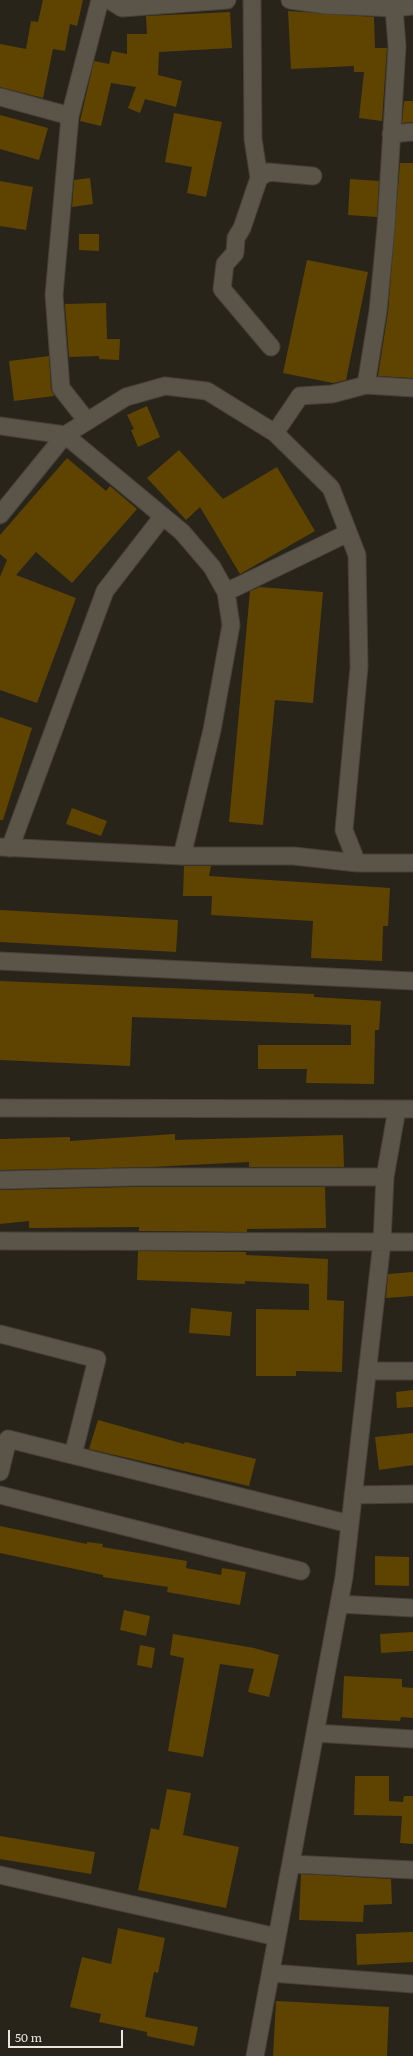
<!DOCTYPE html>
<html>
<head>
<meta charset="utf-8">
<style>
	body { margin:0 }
	#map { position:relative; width:413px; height:2056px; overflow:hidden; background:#29241a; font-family:Literata,serif }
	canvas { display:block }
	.scale { position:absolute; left:8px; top:2030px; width:115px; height:18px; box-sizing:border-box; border:2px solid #e8e5de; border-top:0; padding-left:5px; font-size:12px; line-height:14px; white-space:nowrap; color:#e8e5de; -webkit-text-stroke:3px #29241a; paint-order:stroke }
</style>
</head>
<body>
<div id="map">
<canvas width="413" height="2056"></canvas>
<div class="scale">50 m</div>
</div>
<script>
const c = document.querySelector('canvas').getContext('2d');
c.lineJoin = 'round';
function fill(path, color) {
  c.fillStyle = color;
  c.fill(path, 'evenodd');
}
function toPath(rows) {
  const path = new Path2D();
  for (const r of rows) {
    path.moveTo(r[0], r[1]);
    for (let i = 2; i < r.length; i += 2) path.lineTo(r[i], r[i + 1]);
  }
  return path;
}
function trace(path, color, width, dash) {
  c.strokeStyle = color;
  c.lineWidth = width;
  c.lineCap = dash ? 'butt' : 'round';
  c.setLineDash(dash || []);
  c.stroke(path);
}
fill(toPath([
	[43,0,83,0,77,26,70,24,65,51,53,49,43,98,0,87,0,44,26,49,31,21,38,22],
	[288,11,374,17,375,48,387,48,382,121,359,118,364,72,354,72,354,66,291,69],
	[230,12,232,48,159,52,158,75,182,81,176,107,145,99,140,113,128,108,136,87,111,83,101,126,80,121,94,61,109,64,112,51,127,54,127,34,147,34,146,16],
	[404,101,413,101,413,122,402,123],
	[174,113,222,122,206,197,187,193,192,167,165,162],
	[0,115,48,128,39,160,0,149],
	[400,163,413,163,413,378,378,376,388,312],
	[90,178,93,204,72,207,74,180],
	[350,179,379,181,377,217,348,215],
	[0,181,33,187,26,230,0,226],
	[79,234,99,234,99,251,79,250],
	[307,260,368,272,346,380,333,383,283,373],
	[106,303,107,339,120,339,119,360,99,359,99,356,69,357,65,304],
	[49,356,51,389,54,396,14,401,9,361],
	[147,406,160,437,138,447,131,430,134,429,127,415],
	[179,450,223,499,277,467,315,531,240,574,200,507,186,520,147,478],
	[67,458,106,491,110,486,137,509,72,583,36,552,16,575,76,598,37,703,0,690,0,577,7,560,0,554,0,535],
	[260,587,323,592,313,703,275,700,263,825,229,822,250,591],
	[0,717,32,728,3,820,0,820],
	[72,808,107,821,101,836,66,824],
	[184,866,211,866,209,876,390,888,388,926,383,926,382,961,311,958,313,921,211,915,212,896,183,896],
	[0,910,178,920,176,952,0,942],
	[0,981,314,994,314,997,381,1001,379,1030,375,1030,374,1084,306,1083,307,1069,258,1069,258,1045,351,1045,351,1025,132,1017,130,1066,0,1060],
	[175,1134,175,1140,343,1135,344,1167,249,1167,249,1162,151,1167,0,1170,0,1139,70,1137,70,1141],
	[132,1187,325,1187,326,1228,247,1229,247,1232,139,1231,139,1227,29,1228,29,1221,0,1224,0,1190],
	[138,1251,246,1252,246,1255,328,1259,327,1300,344,1301,342,1372,296,1371,296,1376,256,1376,256,1309,309,1310,309,1284,245,1281,245,1284,137,1280],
	[413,1272,413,1296,386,1298,388,1274],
	[191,1308,232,1312,230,1336,189,1333],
	[413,1390,413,1407,397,1408,396,1392],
	[98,1420,184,1444,185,1442,256,1459,249,1486,89,1449],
	[413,1433,413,1465,379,1470,375,1437],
	[0,1526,87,1544,87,1542,103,1544,102,1547,187,1561,186,1568,221,1575,222,1568,246,1572,240,1605,167,1592,168,1587,103,1577,103,1575,0,1553],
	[375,1556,409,1557,409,1586,375,1585],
	[124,1610,150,1616,146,1636,120,1630],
	[413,1632,413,1651,381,1653,380,1634],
	[173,1634,254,1648,279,1655,269,1697,248,1692,254,1669,220,1664,203,1757,168,1751,184,1658,170,1655],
	[140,1645,155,1648,152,1668,137,1665],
	[344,1676,402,1679,402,1687,413,1688,413,1718,401,1717,400,1721,342,1718],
	[355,1776,389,1776,389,1801,403,1802,404,1796,413,1796,413,1844,400,1843,402,1816,354,1815],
	[167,1789,191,1793,183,1835,239,1847,226,1908,138,1890,151,1828,159,1830],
	[0,1836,95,1852,91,1874,0,1859],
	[301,1874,391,1879,392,1904,364,1905,363,1922,299,1920],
	[118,1928,165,1938,158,1973,154,1972,145,2017,198,2027,194,2046,147,2036,147,2032,99,2022,101,2014,70,2007,82,1957,111,1964],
	[413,1932,413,1962,357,1965,356,1934],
	[276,2001,389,2007,387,2056,273,2056]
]), '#5f4401');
const street = toPath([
	[109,0,122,8,227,0],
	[252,0,253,139,259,178],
	[290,0,326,5,394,8,413,6],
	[394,8,397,46,386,227,378,311,366,385,413,388],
	[0,97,70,116],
	[391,134,413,132],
	[271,347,222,289,225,264,235,253,236,238,242,228,259,178,268,172,313,176],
	[87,421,61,388,54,295,70,116,100,0],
	[0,426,65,435,182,532,212,567,226,592,231,625,212,730,182,856],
	[275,433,300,396,332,394,366,385],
	[0,515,65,435,126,397,165,386,207,391,275,433,331,488,357,555,359,667,344,830,357,863],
	[226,592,348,533],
	[0,847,182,856,294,856,357,863,413,863],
	[10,848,105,591,163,516],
	[0,961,413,981],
	[0,1108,413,1109],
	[0,1180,132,1177,385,1177],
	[0,1241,413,1242],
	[0,1334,97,1359,73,1455],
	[367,1371,413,1371],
	[0,1472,8,1439,350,1524],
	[0,1495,301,1571],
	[353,1495,413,1494],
	[339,1604,413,1608],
	[315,1733,413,1739],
	[291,1864,413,1870],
	[0,1875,277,1937],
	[271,1973,413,1984],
	[255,2056,344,1577,382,1242,385,1177,397,1109]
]);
trace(street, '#454139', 19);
trace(street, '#5a5449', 17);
</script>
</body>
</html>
